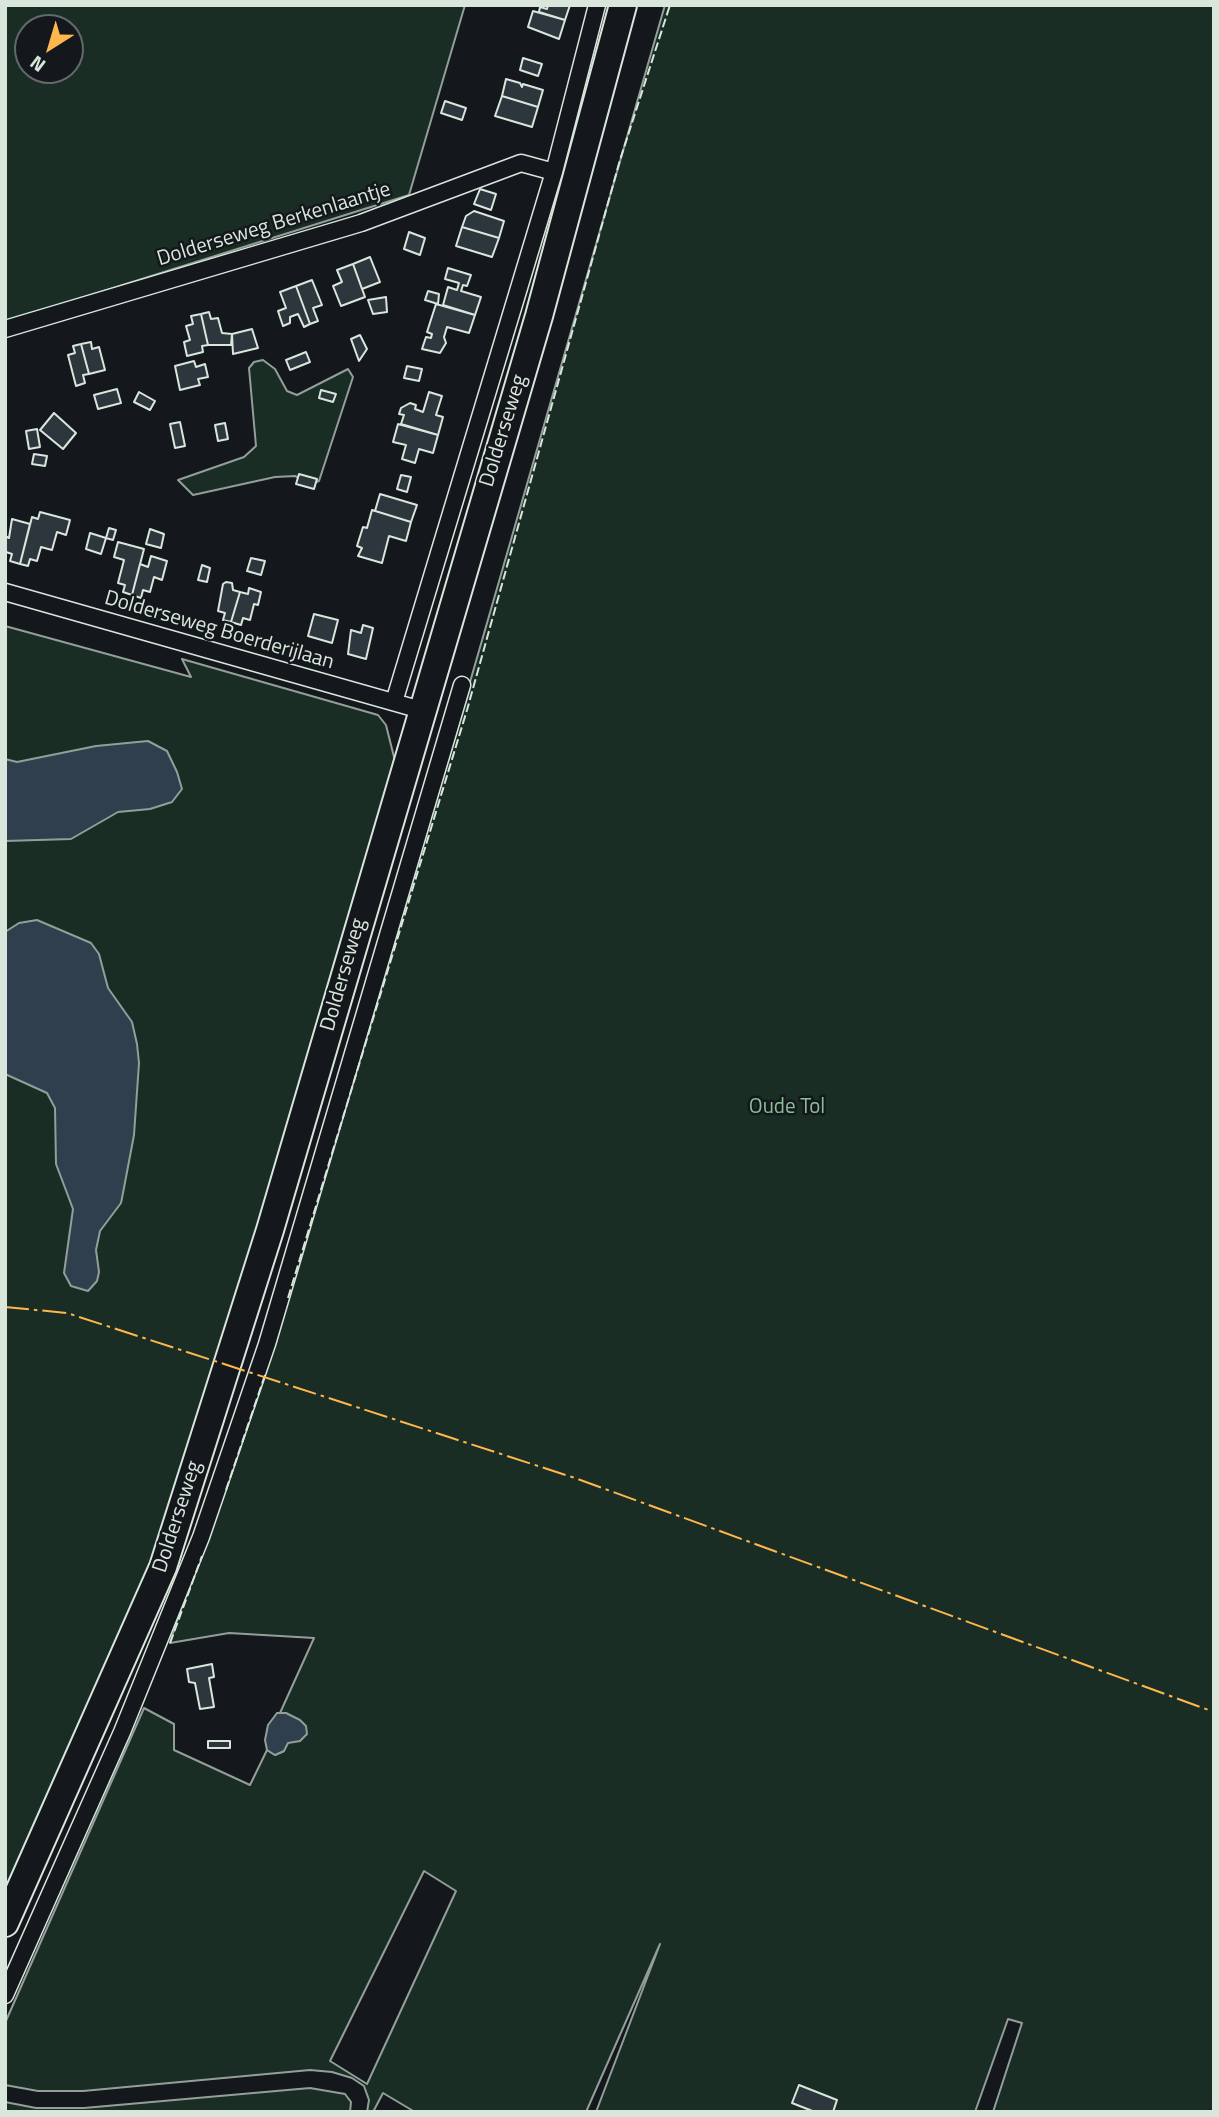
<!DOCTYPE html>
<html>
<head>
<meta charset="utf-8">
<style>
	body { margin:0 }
	#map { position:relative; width:1219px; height:2117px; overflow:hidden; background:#14181c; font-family:"Titillium Web",sans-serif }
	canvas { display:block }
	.frame { position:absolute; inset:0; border:7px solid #d8e6dc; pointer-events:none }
	.north { position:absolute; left:14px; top:14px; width:70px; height:70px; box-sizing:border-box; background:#14181c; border:2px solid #626a69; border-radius:50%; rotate:217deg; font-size:19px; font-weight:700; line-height:28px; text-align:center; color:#d8e6dc }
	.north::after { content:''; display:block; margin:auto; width:24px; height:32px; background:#ffb74d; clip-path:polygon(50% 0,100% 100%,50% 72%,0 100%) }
</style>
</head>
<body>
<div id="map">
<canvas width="1219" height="2117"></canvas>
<div class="frame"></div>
<div class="north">N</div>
</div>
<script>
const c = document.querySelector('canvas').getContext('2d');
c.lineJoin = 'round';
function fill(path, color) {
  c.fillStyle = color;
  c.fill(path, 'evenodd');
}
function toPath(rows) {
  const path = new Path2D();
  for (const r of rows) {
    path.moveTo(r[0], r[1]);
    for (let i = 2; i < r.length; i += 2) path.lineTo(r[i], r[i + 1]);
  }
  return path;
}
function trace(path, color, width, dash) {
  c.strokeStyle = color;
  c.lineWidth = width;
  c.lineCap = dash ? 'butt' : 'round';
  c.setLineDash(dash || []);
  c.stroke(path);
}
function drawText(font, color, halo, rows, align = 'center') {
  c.font = font + ' "Titillium Web",sans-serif';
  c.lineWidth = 5;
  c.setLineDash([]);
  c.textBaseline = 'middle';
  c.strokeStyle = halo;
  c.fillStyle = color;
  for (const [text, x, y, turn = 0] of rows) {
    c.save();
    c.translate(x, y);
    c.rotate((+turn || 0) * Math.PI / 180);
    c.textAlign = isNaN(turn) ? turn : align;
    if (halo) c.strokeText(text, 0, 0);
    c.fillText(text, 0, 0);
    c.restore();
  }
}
const green = toPath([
	[5,5,465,5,409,195,5,322,5,5],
	[28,28,70,28,70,70,28,70,28,28],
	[665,5,1214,5,1214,2112,993,2112,1022,2023,1008,2019,975,2112,596,2112,660,1944,586,2112,415,2112,383,2093,373,2112,367,2112,369,2100,364,2086,352,2078,332,2072,310,2070,83,2091,38,2091,5,2085,5,2023,144,1708,174,1724,174,1750,250,1785,267,1750,275,1755,284,1751,286,1713,280,1713,314,1638,229,1633,170,1643,415,873,665,5],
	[424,1871,456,1891,367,2084,330,2061,424,1871],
	[263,360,275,369,287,391,297,395,348,369,353,377,319,481,311,484,295,476,275,477,193,495,178,480,244,457,256,446,249,368,254,362,263,360],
	[5,626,191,677,182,659,378,715,386,725,395,761,238,1296,167,1524,5,1899,5,626],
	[310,2088,345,2094,351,2102,350,2112,5,2112,5,2102,36,2108,84,2108,310,2088]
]);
fill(green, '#1a2d24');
trace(green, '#939e99', 2);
const water = toPath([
	[148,741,167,751,177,772,182,789,172,802,150,809,118,812,71,839,5,841,5,759,17,762,96,746,148,741],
	[37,920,91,943,99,954,108,988,132,1022,137,1044,139,1063,134,1135,123,1193,121,1203,100,1231,96,1250,99,1272,97,1281,88,1291,71,1286,64,1273,73,1209,56,1164,55,1108,47,1093,5,1074,5,932,19,923,37,920],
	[277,1713,286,1713,300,1720,306,1726,307,1734,300,1741,288,1743,284,1751,275,1755,267,1750,265,1740,268,1725,277,1713]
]);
fill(water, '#2f3f4d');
trace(water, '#939e99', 2);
const building = toPath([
	[548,5,570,5,565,20,539,12,540,7,547,9,548,5],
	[533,11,565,20,559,39,528,27,533,11],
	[523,58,542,64,538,76,520,70,523,58],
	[506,79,520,83,522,87,523,84,543,90,538,107,502,96,506,79],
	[502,96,538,107,532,127,495,116,502,96],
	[445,101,466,108,462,120,441,113,445,101],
	[480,189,496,194,491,210,474,204,480,189],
	[474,211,504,221,499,238,462,227,466,216,474,211],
	[462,227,499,238,492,257,456,246,462,227],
	[409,232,425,238,420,255,404,249,409,232],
	[370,257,380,282,362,289,353,264,370,257],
	[353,264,365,297,341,306,333,286,342,282,337,270,353,264],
	[448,268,471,275,467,286,463,285,461,291,481,297,475,315,443,305,448,287,457,290,459,283,445,279,448,268],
	[312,280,322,305,313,308,318,321,310,324,296,286,312,280],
	[296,286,310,324,304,327,298,314,290,317,290,323,283,326,278,311,286,308,280,292,296,286],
	[428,291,439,294,438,304,425,300,428,291],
	[386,297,387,312,373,314,368,300,386,297],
	[436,304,475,315,469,333,447,327,444,337,446,343,440,353,422,349,426,337,431,338,432,334,427,332,436,304],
	[209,312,211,319,218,318,222,333,232,334,231,345,208,345,201,314,209,312],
	[201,314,208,345,202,346,203,352,187,356,184,342,190,340,186,326,193,324,191,316,201,314],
	[252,329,258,348,233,354,232,334,252,329],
	[360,335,367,349,359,361,351,339,360,335],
	[91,342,92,349,99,347,105,370,89,374,81,344,91,342],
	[81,344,89,374,83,375,85,383,76,386,68,355,75,353,73,346,81,344],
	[306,352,310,362,290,370,286,360,306,352],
	[194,361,196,367,205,364,208,377,198,379,200,385,180,390,175,366,194,361],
	[407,366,422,369,419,381,404,378,407,366],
	[117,389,121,403,98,409,94,395,117,389],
	[321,390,336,394,333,402,319,398,321,390],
	[139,392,155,401,150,410,134,402,139,392],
	[429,392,442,396,436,415,443,417,438,435,401,424,404,415,399,414,401,408,410,403,416,405,415,409,423,412,429,392],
	[54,413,76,433,63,449,40,430,54,413],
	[180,422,185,446,175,448,170,424,180,422],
	[225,423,228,439,218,441,215,425,225,423],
	[398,424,438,435,433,453,419,449,415,463,402,459,406,445,393,442,398,424],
	[37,429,40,447,29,449,26,431,37,429],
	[34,454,47,456,45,466,32,464,34,454],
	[299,474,317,479,314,489,296,484,299,474],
	[401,475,411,477,407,492,397,489,401,475],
	[380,494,417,505,411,522,372,510,375,511,380,494],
	[372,510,411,522,406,541,389,536,382,563,358,556,362,548,357,546,363,527,367,528,372,510],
	[40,512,70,520,66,535,57,532,52,550,41,547,37,561,30,559,28,566,20,564,32,517,38,519,40,512],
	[12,519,30,524,20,564,10,561,12,554,6,552,5,536,9,538,12,519],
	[109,528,116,530,113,540,106,538,101,554,86,549,90,533,106,538,109,528],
	[150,529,164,534,161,548,146,544,150,529],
	[118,542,144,549,132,595,123,592,125,585,118,583,124,560,114,557,118,542],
	[151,556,167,561,162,580,154,577,150,592,143,590,141,598,132,595,140,564,148,567,151,556],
	[251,558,265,561,261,575,247,571,251,558],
	[202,565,210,568,207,582,198,580,202,565],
	[226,582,232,583,233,590,240,592,231,622,223,620,225,613,218,611,223,584,226,582],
	[249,588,261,592,258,605,254,604,250,620,243,618,241,625,231,622,240,592,248,594,249,588],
	[314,614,338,620,332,643,308,636,314,614],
	[363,625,373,628,366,659,348,654,351,630,361,633,363,625],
	[212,1664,214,1677,209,1678,214,1707,200,1709,195,1683,189,1682,187,1669,212,1664],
	[208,1741,230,1741,230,1748,208,1748,208,1741],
	[799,2085,837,2100,833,2112,815,2112,792,2103,799,2085]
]);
fill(building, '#2c363c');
trace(building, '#d8e6dc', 2);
const minor = toPath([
	[5,329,361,223,521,163,554,172],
	[5,592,421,710],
	[394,702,554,172,597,5],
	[5,1995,122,1732,201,1537,267,1344,462,685]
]);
const primary = toPath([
	[5,1923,163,1567,270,1230,539,316,623,5]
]);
trace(minor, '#d8e6dc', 19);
trace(primary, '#d8e6dc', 30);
trace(minor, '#14181c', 16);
trace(primary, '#14181c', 26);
trace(toPath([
	[288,1298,467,710,620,160,670,5],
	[226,1490,265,1375],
	[170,1643,202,1556]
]), '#d8e6dc', 2, [9, 3.5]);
trace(toPath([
	[5,1307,67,1313,575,1478,1214,1712]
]), '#ffb74d', 2, [24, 5, 3.5, 5]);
drawText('21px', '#d8e6dc', '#14181c', [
	["Dolderseweg Berkenlaantje",274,225,-17],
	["Dolderseweg",504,431,-73],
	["Dolderseweg Boerderijlaan",219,631,16],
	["Dolderseweg",344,975,-74],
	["Dolderseweg",178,1517,-72]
]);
drawText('21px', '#8ac095', '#14181c', [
	["Oude Tol",787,1108]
]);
</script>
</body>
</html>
